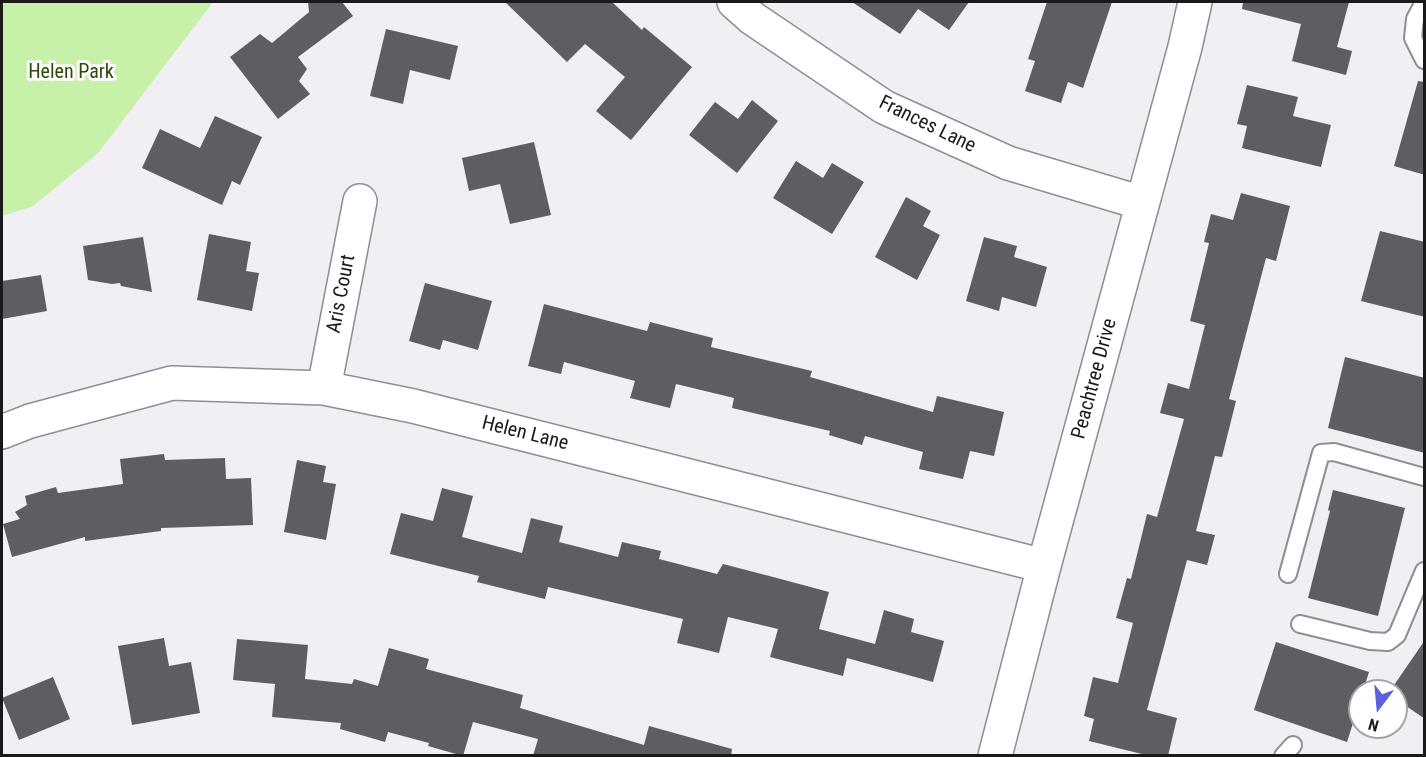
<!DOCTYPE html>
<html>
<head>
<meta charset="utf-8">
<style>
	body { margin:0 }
	#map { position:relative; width:1426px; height:757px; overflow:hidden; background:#f1eef4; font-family:"Roboto Condensed",sans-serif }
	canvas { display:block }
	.frame { position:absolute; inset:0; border:3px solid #1b191b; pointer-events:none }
	.north { position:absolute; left:1348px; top:679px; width:60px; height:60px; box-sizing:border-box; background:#fff; border:2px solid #a4a3a4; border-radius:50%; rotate:196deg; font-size:16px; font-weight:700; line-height:24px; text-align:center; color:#1b191b }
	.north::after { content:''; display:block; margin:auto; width:21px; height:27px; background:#5b62d9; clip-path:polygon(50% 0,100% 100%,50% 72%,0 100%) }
</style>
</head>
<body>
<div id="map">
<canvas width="1426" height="757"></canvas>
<div class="frame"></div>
<div class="north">N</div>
</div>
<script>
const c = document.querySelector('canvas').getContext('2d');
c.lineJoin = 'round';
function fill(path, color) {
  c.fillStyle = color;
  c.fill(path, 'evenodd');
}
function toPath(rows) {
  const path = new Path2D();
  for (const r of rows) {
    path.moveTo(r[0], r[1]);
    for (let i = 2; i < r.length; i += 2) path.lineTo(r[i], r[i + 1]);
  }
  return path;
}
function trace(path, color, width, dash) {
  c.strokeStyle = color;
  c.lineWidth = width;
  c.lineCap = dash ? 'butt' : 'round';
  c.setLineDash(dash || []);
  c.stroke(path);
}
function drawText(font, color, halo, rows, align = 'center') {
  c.font = font + ' "Roboto Condensed",sans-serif';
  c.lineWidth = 6;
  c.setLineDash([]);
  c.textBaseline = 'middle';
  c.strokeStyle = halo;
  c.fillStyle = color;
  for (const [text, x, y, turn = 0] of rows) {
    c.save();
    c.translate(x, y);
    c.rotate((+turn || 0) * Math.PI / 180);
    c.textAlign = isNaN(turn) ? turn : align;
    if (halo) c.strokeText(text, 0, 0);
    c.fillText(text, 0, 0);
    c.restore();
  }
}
fill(toPath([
	[2,2,213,2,98,153,33,206,2,216]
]), '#c7f0a8');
fill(toPath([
	[308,2,342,2,353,16,298,57,307,69,299,81,310,94,278,119,230,57,260,34,272,43,309,12],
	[505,2,612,2,642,30,644,27,692,67,631,140,596,111,625,77,585,44,567,62],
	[852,2,969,2,949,30,918,9,900,34],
	[1047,2,1112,2,1083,88,1068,82,1061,103,1025,91,1035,61,1028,59],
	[1243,2,1349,2,1337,47,1352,51,1346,75,1292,61,1301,24,1242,9],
	[386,29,458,46,450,80,410,70,403,104,370,96],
	[1418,81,1425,82,1425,175,1394,166],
	[1247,85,1298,97,1293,116,1331,125,1321,167,1242,148,1247,126,1237,124],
	[752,100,778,121,737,173,689,135,715,102,738,119],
	[215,116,262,137,240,185,232,181,222,205,142,168,160,129,200,148],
	[534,142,551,215,510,224,500,184,469,191,462,158],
	[796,161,823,178,832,163,864,182,832,234,773,198],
	[1241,193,1290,206,1276,261,1266,258,1229,399,1236,401,1222,457,1215,456,1196,531,1215,535,1207,565,1187,560,1147,710,1177,718,1168,756,1150,756,1089,741,1094,719,1084,716,1093,677,1118,683,1133,623,1116,618,1127,578,1131,579,1147,514,1157,517,1184,419,1160,413,1168,383,1189,389,1205,325,1190,321,1209,243,1204,242,1211,214,1233,220],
	[906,197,931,211,923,226,940,235,917,280,875,257],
	[1380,231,1425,242,1425,317,1361,301],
	[209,234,251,242,246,271,259,273,252,311,197,300],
	[143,237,152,292,121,286,120,283,112,284,88,280,83,246],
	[984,237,1017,246,1014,257,1047,267,1036,307,1002,297,999,311,966,301],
	[41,275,47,311,2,319,2,281],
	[425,283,492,301,478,350,443,340,440,350,409,341],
	[544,304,647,331,650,322,713,338,711,347,812,371,810,377,933,412,937,396,1004,412,994,456,970,451,963,479,919,469,923,452,865,436,862,445,829,435,830,431,732,408,734,398,676,384,670,408,630,398,635,381,564,362,561,374,528,366],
	[1345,357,1425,378,1425,453,1328,428],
	[164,454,165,460,225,458,226,479,251,478,253,525,161,528,161,531,85,541,85,537,12,557,3,524,20,519,15,512,27,505,25,496,56,487,58,493,123,484,120,459],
	[297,460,326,466,323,482,336,484,326,540,284,532],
	[442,488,473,496,462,537,522,553,531,518,563,526,559,542,618,557,622,542,661,551,659,559,717,574,723,564,777,578,829,592,819,629,875,644,884,610,914,619,911,632,944,641,933,682,847,658,843,676,770,657,778,629,728,617,719,653,677,643,683,619,548,587,545,599,477,582,479,576,390,554,401,513,433,521],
	[1333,490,1405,508,1378,616,1308,598,1330,511,1328,510],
	[164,638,169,666,191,662,200,713,132,725,118,646],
	[237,639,308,645,305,679,352,684,354,679,378,686,389,648,429,659,426,669,523,695,520,708,644,745,649,726,732,749,731,756,533,756,538,739,473,722,463,756,428,746,429,743,388,732,385,742,340,729,341,723,272,717,275,684,233,680],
	[1425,640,1425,719,1396,699,1396,691,1390,691],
	[1276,642,1369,672,1363,691,1360,691,1360,701,1347,742,1254,710],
	[53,677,70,719,19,740,2,698]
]), '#5f5c62');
const service = toPath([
	[1424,2,1415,19,1413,38,1424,60],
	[1288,574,1321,453,1334,452,1424,477],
	[1300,624,1370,641,1388,642,1397,635,1424,571],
	[1283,756,1293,745]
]);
const minor = toPath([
	[734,2,752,18,884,107,1008,163,1142,203],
	[324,388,360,201],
	[2,432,30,421,172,383,324,388,413,406,1044,566],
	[995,756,1044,566,1185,47,1195,2]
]);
trace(service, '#908d93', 20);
trace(minor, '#908d93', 36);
trace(service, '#fff', 16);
trace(minor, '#fff', 33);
drawText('20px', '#2c4b0a', '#fff', [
	["Helen Park",71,73]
]);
drawText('20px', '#1b191b', '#fff', [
	["Frances Lane",927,125,26],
	["Aris Court",342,294,-79],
	["Peachtree Drive",1095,379,-75],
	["Helen Lane",525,434,14]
]);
</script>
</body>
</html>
